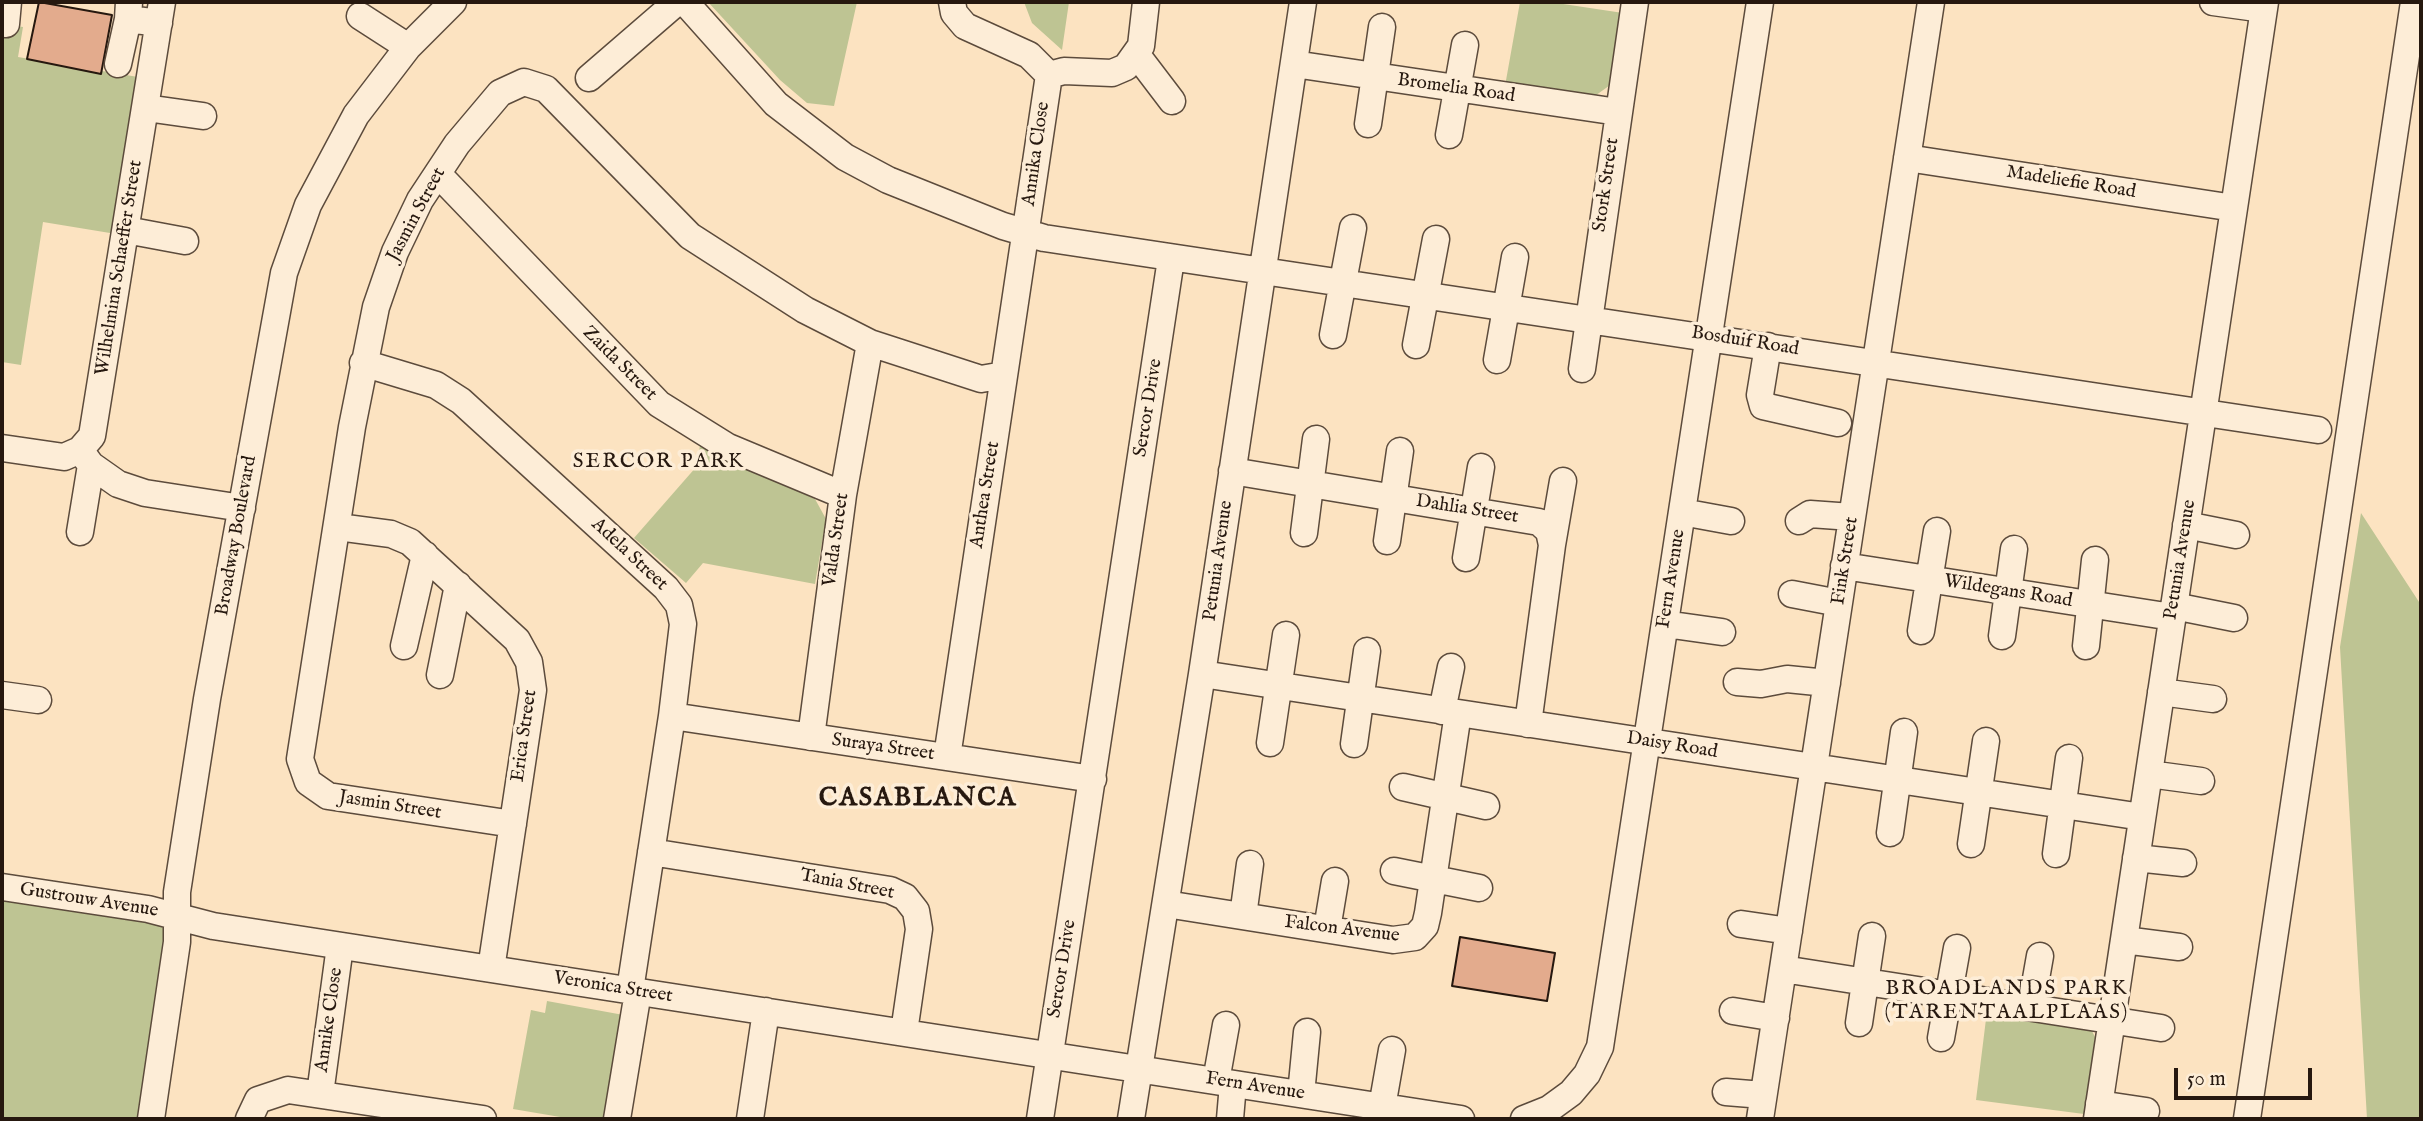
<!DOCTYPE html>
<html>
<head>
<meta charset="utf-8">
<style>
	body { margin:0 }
	#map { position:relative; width:2423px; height:1121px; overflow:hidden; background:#fce3c1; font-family:"IM FELL English",serif }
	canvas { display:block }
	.frame { position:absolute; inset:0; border:4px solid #26180f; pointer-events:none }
	.scale { position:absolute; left:2174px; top:1068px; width:138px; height:32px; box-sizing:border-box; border:4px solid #26180f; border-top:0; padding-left:9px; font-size:21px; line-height:24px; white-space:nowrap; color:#26180f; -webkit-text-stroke:5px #fdedd7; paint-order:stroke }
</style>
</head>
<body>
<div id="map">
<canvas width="2423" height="1121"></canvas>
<div class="frame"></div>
<div class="scale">50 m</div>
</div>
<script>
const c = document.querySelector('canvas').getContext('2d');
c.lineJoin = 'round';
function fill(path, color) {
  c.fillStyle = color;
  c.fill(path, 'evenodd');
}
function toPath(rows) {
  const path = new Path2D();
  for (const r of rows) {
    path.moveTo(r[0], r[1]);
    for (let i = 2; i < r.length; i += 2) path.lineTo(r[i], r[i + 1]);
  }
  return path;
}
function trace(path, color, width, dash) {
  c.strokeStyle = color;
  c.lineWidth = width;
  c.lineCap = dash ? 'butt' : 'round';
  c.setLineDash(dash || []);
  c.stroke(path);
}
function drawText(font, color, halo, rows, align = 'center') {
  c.font = font + ' "IM FELL English",serif';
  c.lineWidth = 7;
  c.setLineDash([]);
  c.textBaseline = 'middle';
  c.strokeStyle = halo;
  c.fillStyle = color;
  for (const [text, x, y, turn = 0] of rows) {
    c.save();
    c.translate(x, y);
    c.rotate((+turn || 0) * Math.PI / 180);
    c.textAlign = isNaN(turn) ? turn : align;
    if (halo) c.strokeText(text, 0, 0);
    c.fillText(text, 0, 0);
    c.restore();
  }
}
fill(toPath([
	[708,2,857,2,834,106,807,103,780,80],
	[1024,2,1069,2,1062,50,1032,23],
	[1520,2,1550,2,1623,13,1613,83,1592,98,1505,86],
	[2,24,23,27,18,57,150,79,126,230,110,233,43,222,21,365,2,362],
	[700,445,815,499,826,519,815,584,703,563,686,583,634,538,697,466],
	[2361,513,2421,605,2421,1119,2367,1119,2340,647],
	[2,890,176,915,150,1119,2,1119],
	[547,1001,640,1018,625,1119,572,1119,513,1109,531,1010,545,1013],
	[1987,1011,2089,1025,2095,1037,2084,1114,1976,1100]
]), '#bec493');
const building = toPath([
	[39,2,112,15,101,74,27,59,39,2],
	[1460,937,1555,953,1547,1001,1452,986,1460,937]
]);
fill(building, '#e3ab8d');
trace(building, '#26180f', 2);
const minor = toPath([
	[129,2,128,19,159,23],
	[685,2,776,104,845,157,888,180,1003,226,1044,238,2318,430],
	[2213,2,2264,9],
	[360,16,408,47],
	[6,24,8,2],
	[1137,55,1172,101],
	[118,64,128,19],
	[1294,64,1618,112],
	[1049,75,1064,71,1112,73,1126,67,1141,46,1146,2],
	[589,78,677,2],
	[146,108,203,116],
	[1368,124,1382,27],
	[1449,135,1465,45],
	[1907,158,2234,208],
	[438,174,659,404,728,447,843,495],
	[126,230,185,241],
	[1333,335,1353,228],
	[1416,345,1436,239],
	[1768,346,1760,395,1763,406,1838,423],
	[1497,360,1515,257],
	[363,363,436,385,461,401,666,588,679,605,683,624,672,716,630,990],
	[1582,369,1635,2],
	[2,448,64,457,80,450,92,436,162,2],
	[80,450,91,465,118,484,145,493,242,508],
	[1232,471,1539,522,1549,531,1552,545,1528,724],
	[1682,512,1731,521],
	[1799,521,1810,514,1852,517],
	[2186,525,2236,535],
	[338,527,391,534,410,542,517,640,529,662,533,690,491,969],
	[80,532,91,465],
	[1304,533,1316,439],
	[1387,541,1400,451],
	[1552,545,1563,481],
	[1466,558,1481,467],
	[1844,566,2172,617],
	[1792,594,1839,603],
	[2174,606,2234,618],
	[1665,624,1722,632],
	[1921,631,1937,531],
	[2002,636,2014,549],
	[404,646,425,555],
	[2086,646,2095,560],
	[1202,674,2142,817],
	[440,675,458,585],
	[1737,682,1761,684,1787,679,1827,683],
	[2161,692,2213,699],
	[2,695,38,700],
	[1442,711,1451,667],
	[672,716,1093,779],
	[811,737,843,495,870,343],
	[1270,743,1286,635],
	[1354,744,1367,651],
	[947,757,1049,75,1029,55,965,26,954,13,952,2],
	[2149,774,2201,781],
	[1403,787,1486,806],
	[513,824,328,796,308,782,300,759,352,427,376,307,395,252,420,200,457,144,500,93,524,82,546,89,690,236,805,310,870,343,981,379,1004,375],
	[1890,833,1904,732],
	[1971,844,1986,741],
	[651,852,890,890,905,897,916,911,919,929,904,1032],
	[2056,854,2069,758],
	[2136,858,2183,863],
	[1394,871,1479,888],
	[2,887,148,909,213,926,1461,1119],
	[1166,904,1393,940,1415,937,1425,926,1428,913,1458,713],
	[1243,916,1250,864],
	[1741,924,1789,931],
	[1327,929,1335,881],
	[2124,940,2179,947],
	[1783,969,2161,1028],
	[2031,1007,2040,956],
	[1733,1011,1776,1018],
	[1859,1023,1872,936],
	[1941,1038,1957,948],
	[1216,1081,1226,1025],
	[1726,1092,1763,1095],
	[320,1094,340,946],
	[1301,1094,1307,1032],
	[2099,1104,2146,1111],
	[1382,1107,1392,1050],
	[151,1119,177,942,177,892,207,699,284,273,308,205,356,115,408,47,453,2],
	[249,1119,258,1100,288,1090,483,1119],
	[617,1119,638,992],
	[750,1119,766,1011],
	[1040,1119,1171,259],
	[1131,1119,1202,674,1303,2],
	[1230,1119,1233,1084],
	[1524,1119,1549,1109,1571,1093,1587,1074,1600,1047,1760,2],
	[1760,1119,1931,2],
	[2097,1119,2265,2],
	[2247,1119,2414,2]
]);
trace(minor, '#5c4b3c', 29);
trace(minor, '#fdedd7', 26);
drawText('19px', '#26180f', '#fdedd7', [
	["Bromelia Road",1456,89,8],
	["Annika Close",1037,154,-82],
	["Madeliefie Road",2071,183,9],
	["Stork Street",1607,185,-82],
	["Jasmin Street",417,215,-62],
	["Wilhelmina Schaeffer Street",120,268,-81],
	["Bosduif Road",1745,342,9],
	["Zaida Street",619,364,45],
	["Sercor Drive",1149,408,-81],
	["Anthea Street",986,495,-81],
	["Dahlia Street",1467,510,9],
	["Broadway Boulevard",237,536,-80],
	["Valda Street",837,540,-82],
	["Adela Street",629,555,43],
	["Petunia Avenue",2181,560,-81],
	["Petunia Avenue",1219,561,-82],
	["Fink Street",1846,561,-81],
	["Fern Avenue",1672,579,-81],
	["Wildegans Road",2008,592,9],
	["Erica Street",525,736,-82],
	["Daisy Road",1672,746,9],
	["Suraya Street",883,748,8],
	["Jasmin Street",390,806,9],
	["Tania Street",847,885,11],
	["Gustrouw Avenue",89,901,9],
	["Falcon Avenue",1342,930,7],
	["Sercor Drive",1063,969,-81],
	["Veronica Street",613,988,9],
	["Annike Close",330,1020,-82],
	["Fern Avenue",1255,1087,9]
]);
c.letterSpacing = '2px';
drawText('21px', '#26180f', '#fdedd7', [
	["SERCOR PARK",659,463],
	["BROADLANDS PARK",2007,990],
	["(TARENTAALPLAAS)",2007,1014]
]);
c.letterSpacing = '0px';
c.letterSpacing = '2px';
drawText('bold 26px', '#26180f', '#fdedd7', [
	["CASABLANCA",918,800]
]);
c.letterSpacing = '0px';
</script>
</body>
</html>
